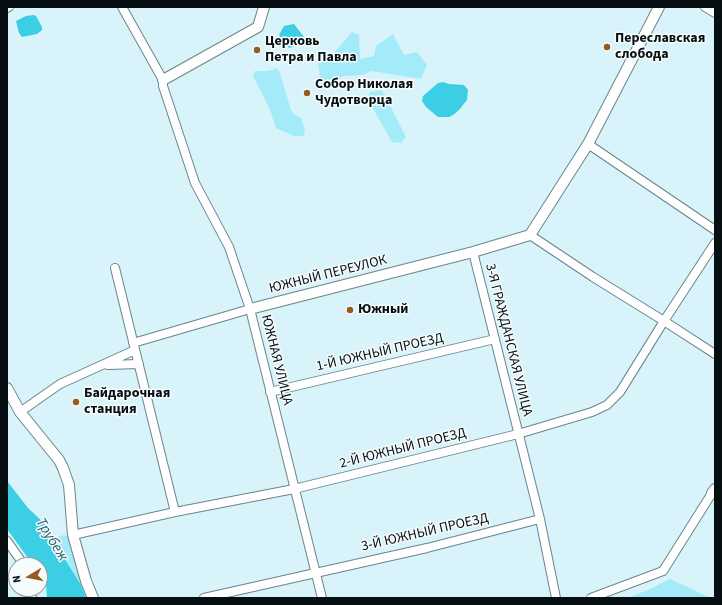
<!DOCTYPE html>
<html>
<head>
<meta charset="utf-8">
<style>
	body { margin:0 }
	#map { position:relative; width:722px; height:605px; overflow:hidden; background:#d8f3f9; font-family:"Source Sans 3",sans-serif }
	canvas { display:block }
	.frame { position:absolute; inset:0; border:8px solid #060f11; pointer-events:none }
	.north { position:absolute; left:8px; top:557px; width:40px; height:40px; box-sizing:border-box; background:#f6fcfd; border:1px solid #969d9f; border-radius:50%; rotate:260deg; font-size:11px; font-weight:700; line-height:16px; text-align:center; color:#060f11 }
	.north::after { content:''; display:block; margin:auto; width:14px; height:18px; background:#985b1e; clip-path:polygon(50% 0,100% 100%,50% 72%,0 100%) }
</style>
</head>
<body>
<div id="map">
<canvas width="722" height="605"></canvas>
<div class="frame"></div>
<div class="north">N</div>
</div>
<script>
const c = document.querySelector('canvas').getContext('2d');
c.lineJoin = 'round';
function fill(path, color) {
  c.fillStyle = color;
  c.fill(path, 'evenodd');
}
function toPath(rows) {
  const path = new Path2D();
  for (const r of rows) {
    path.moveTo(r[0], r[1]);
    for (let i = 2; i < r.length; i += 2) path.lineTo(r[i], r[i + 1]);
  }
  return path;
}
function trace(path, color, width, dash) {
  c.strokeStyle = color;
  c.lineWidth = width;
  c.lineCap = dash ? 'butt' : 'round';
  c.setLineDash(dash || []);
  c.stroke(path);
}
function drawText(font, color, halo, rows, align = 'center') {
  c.font = font + ' "Source Sans 3",sans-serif';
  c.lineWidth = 3;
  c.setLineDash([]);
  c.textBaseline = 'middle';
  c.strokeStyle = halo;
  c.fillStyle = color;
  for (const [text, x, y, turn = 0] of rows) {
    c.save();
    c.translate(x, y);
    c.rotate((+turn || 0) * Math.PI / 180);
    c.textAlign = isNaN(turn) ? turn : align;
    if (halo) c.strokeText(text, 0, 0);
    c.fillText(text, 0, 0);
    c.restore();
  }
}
fill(toPath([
	[352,32,359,35,360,59,374,56,376,46,393,34,404,55,417,52,427,65,421,79,371,71,362,75,343,76,331,85,321,83,318,63,331,56],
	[277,68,280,73,291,110,296,116,301,118,305,130,304,136,294,136,276,128,269,107,253,76,255,71,269,71],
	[382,90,406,137,401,143,392,142,367,98,370,92],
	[64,535,67,536,74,559,82,577,89,598,86,598,81,585,53,538],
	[670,579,711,598,627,598,648,590]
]), '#a4ebf9');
fill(toPath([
	[34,15,36,16,42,27,42,30,37,34,22,37,19,33,16,21,26,16],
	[294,24,304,37,298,45,289,48,279,35,284,26],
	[443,82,449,84,464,85,468,90,467,100,459,110,453,115,449,117,438,117,426,107,422,101,423,96,438,83],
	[7,481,28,508,46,525,60,551,81,585,86,598,47,598,46,585,40,576,40,565,33,565,7,529]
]), '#3bcee5');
const minor = toPath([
	[122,7,163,80,163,86,195,183,229,247,250,309,322,598],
	[705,7,715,13],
	[7,8,9,7],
	[588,144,715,230],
	[530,235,593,277,664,321,715,354],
	[473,252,540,519,556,598],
	[115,268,175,512],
	[133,343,250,309],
	[108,365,139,364],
	[270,392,495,339],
	[20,412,60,384,135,350],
	[73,535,175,512,294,489,518,434,592,412,607,405,620,392,664,321,715,243],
	[7,541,24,565],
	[30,589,32,598],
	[204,598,427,548,540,519],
	[591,598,663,571,712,493]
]);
const tertiary = toPath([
	[163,80,258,27,264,7],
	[250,309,473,252,530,235,588,144,659,7],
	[7,388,20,412,59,460,63,468,69,485,73,535,86,581,93,598],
	[712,493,715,489]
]);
trace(minor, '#6b8589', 10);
trace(tertiary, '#6b8589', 12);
trace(minor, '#fff', 8);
trace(tertiary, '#fff', 10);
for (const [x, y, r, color] of [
	[607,47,4,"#985b1e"],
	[257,50,4,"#985b1e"],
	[307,93,4,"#985b1e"],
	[350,310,4,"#985b1e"],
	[76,402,4,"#985b1e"]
]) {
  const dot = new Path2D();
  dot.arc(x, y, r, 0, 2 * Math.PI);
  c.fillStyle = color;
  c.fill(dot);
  trace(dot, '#f6fcfd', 1.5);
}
drawText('bold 14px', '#060f11', '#f6fcfd', [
	["Переславская",615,39],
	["слобода",615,55],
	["Церковь",265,42],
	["Петра и Павла",265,58],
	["Собор Николая",315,85],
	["Чудотворца",315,101],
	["Южный",358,310],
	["Байдарочная",84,394],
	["станция",84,410]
], 'left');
drawText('14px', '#060f11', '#f6fcfd', [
	["ЮЖНЫЙ ПЕРЕУЛОК",328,275,-14],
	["3-Я ГРАЖДАНСКАЯ УЛИЦА",508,340,76],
	["1-Й ЮЖНЫЙ ПРОЕЗД",380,353,-13],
	["ЮЖНАЯ УЛИЦА",276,360,76],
	["2-Й ЮЖНЫЙ ПРОЕЗД",403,449,-14],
	["3-Й ЮЖНЫЙ ПРОЕЗД",425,533,-13]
]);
drawText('italic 15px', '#255f69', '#f6fcfd', [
	["Трубеж",51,540,58]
]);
</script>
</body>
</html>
